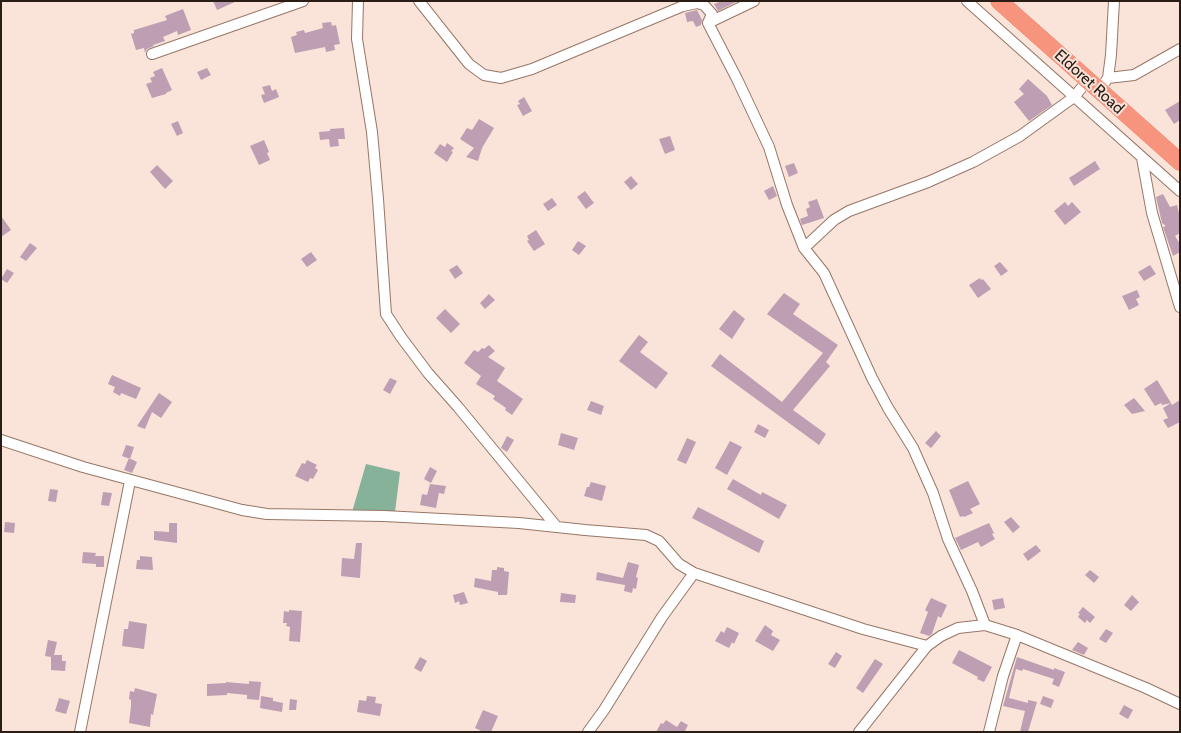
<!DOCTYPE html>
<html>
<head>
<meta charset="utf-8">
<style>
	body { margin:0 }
	#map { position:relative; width:1181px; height:733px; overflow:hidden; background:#fae4d9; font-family:Cabin,sans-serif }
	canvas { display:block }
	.frame { position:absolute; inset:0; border:2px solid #291d16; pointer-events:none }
</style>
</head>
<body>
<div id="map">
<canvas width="1181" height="733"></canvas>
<div class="frame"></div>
</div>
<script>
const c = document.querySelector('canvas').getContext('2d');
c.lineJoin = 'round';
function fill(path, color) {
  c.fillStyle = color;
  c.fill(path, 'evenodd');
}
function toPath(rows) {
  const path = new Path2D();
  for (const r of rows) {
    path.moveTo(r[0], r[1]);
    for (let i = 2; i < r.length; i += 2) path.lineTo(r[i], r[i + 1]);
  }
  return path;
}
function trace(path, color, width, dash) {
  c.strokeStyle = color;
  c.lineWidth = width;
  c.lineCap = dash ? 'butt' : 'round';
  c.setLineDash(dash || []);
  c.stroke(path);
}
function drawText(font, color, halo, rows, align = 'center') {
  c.font = font + ' Cabin,sans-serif';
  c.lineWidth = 4;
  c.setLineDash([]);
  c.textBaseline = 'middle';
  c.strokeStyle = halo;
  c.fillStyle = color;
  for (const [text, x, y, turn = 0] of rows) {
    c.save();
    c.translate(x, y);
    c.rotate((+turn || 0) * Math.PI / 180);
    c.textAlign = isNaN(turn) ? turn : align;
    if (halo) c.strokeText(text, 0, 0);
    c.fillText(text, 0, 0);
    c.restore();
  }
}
fill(toPath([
	[366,464,400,472,395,512,352,512]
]), '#87b29a');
fill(toPath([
	[213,1,237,1,217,10],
	[722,1,738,1,718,11,714,4],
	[183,9,191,30,178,35,177,31,163,37,165,41,153,45,154,46,147,49,145,53,144,48,136,50,131,34,134,33,134,30,167,20,165,16],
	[697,10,702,20,701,25,696,27,693,21,687,22,685,13],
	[331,22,332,26,336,25,340,44,334,45,335,50,326,52,325,47,295,53,291,37,297,35,296,32,304,30,305,33,323,28,322,23],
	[162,68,172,90,166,93,166,94,152,98,146,84,152,82,150,78,155,76,153,72],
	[207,68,211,75,201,80,197,72],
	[1028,79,1047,96,1052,105,1029,121,1014,102,1024,94,1019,89],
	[270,85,272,91,276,89,279,97,264,103,261,95,265,94,262,87],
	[524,97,532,111,523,116,517,105,520,104,518,101],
	[1180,101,1180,120,1174,124,1165,110],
	[479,119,494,128,482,148,478,161,466,157,474,148,460,139,467,128,472,130],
	[178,121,183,133,177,136,171,124],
	[344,128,345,139,338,139,339,146,330,147,329,139,320,140,319,132,330,131,330,129],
	[670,136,675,150,665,154,659,139],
	[264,140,269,152,267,153,270,160,259,165,250,146],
	[447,143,454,148,451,151,453,152,447,162,434,153,440,144,445,147],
	[1095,161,1100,169,1074,186,1069,178],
	[794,163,798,173,789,177,785,166],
	[157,165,173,181,165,189,150,172],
	[631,176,638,184,631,190,624,182],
	[773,186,777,196,769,200,764,191],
	[585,191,594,203,586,209,577,197],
	[1163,194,1170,207,1177,205,1180,217,1180,233,1175,236,1180,244,1180,252,1173,256,1163,227,1166,226,1162,223,1156,197],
	[552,198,557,205,548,211,543,204],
	[817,199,824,218,802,225,800,219,808,216,806,209,810,207,808,202],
	[1065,202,1068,206,1072,202,1081,212,1065,225,1054,211],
	[1,216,11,230,1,237],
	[536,230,545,244,534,251,527,241,529,240,527,236],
	[578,241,586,246,579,255,572,250],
	[30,243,37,248,26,261,20,257],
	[311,252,317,260,307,267,301,259],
	[1000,262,1008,271,1001,276,994,266],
	[457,265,463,273,455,279,449,270],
	[1150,265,1156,274,1144,281,1138,272],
	[7,269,14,273,7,283,1,279],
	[980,278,981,280,983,279,991,289,978,298,969,285],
	[1137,290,1140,297,1136,299,1139,305,1129,310,1122,296],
	[784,293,800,304,793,314,838,345,826,362,830,366,793,410,826,434,819,445,711,366,720,354,782,402,823,353,767,314],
	[489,294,495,300,485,309,480,303],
	[445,309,460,324,451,333,436,318],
	[734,310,745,319,732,339,719,329],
	[639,335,648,342,640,352,668,373,656,389,619,361],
	[489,345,495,351,488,357,505,368,497,381,523,399,512,415,505,410,506,408,493,399,495,396,476,384,481,376,464,363,474,350,478,352,482,348,484,349],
	[112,375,141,388,136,399,121,393,120,396,113,392,115,387,108,384],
	[390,378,397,381,390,394,383,390],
	[1157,380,1171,403,1162,405,1161,403,1155,406,1144,389],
	[159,393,172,402,161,418,152,412,145,429,137,426],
	[1134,398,1145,411,1132,414,1124,405],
	[1180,400,1180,422,1168,428,1163,420,1168,418,1163,408,1171,403,1172,405],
	[591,401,604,406,601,415,587,410],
	[758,424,769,430,765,438,754,432],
	[936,431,941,436,931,448,925,443],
	[561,433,578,438,574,450,558,445],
	[507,436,514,440,507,452,501,448],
	[687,438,696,442,686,464,677,460],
	[730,441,742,447,727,475,715,468],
	[126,445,134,447,130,459,122,456],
	[129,458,137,462,132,473,124,470],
	[307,460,317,465,315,468,318,470,313,479,310,478,308,482,295,476,302,463,305,464],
	[430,467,437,471,431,483,424,479],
	[733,479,761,495,762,492,787,505,779,519,727,489],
	[968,481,980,504,970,509,973,513,964,517,963,516,960,517,949,490],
	[591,482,606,486,602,501,584,496,587,487,589,487],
	[430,484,446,486,444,494,439,493,436,508,420,505,422,494,427,495],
	[50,489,58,490,56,502,48,501],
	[103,492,112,493,109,506,101,505],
	[698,507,764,541,759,553,692,518],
	[1011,517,1020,527,1013,533,1004,522],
	[5,522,15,523,14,533,4,532],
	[169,523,177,523,177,543,154,540,154,531,169,532],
	[989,523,994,533,992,534,995,539,981,547,978,542,961,550,955,538],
	[356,543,362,543,360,578,341,576,342,558,354,559],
	[1036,545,1041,551,1028,561,1023,554],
	[83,552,96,553,95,556,104,556,104,567,96,567,96,564,82,563],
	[140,556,152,557,153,570,136,569,137,560,140,560],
	[628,562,639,565,636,577,638,578,636,589,633,588,632,593,624,591,625,585,596,580,597,572,623,578],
	[497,567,504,568,504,571,509,572,507,595,498,595,498,592,474,587,475,578,491,581,492,570,497,570],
	[1090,570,1099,577,1094,583,1085,575],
	[464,592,468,603,460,605,459,601,455,603,453,595],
	[561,593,576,595,575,603,560,602],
	[1132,595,1139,602,1131,611,1124,605],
	[931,598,947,605,941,618,938,616,932,634,929,636,920,633,928,612,925,610],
	[1003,598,1005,608,994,610,992,600],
	[1083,607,1095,617,1090,623,1087,620,1085,623,1078,617,1080,614,1078,613],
	[289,610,302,611,300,642,289,641,290,627,286,626,287,623,283,623,284,611,289,612],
	[129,621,147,624,144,649,122,646,124,629,128,629],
	[765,625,773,631,771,635,780,640,773,651,755,641],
	[727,627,739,633,734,644,732,642,729,648,715,641,721,631,724,633],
	[1106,629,1113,633,1106,643,1099,639],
	[48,640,57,642,54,655,62,655,62,661,66,661,65,671,51,670,51,657,45,656],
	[1078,642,1088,648,1084,655,1072,650],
	[959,650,992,667,984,682,977,679,978,677,952,663],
	[836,652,842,656,835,668,828,664],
	[420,657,427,661,421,672,414,668],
	[1017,657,1054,670,1054,668,1065,672,1059,687,1052,684,1054,679,1023,669,1022,671,1016,669,1009,698,1028,703,1028,700,1037,702,1028,732,1020,732,1025,711,1003,706],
	[875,659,883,664,863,693,856,688],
	[249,681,261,682,259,700,247,699,247,695,227,693,227,695,207,696,207,684,226,683,226,682,249,684],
	[135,688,157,694,153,715,151,714,150,727,129,723,131,706,131,700,129,699,130,691,134,692],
	[261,696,273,698,273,701,283,703,282,712,260,708],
	[367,696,376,697,375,703,382,704,380,716,357,712,359,700,366,701],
	[1043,696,1054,700,1051,708,1040,704],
	[59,698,70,701,66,714,55,711],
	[290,699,297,700,296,710,289,710],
	[1124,705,1133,710,1128,719,1119,714],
	[483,710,498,716,491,732,483,732,475,728],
	[666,720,677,727,681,721,688,725,685,731,687,732,656,732,661,723,663,724]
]), '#bd9eb3');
const street = toPath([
	[358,1,357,39,372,132,378,199,386,314,401,337,428,373,458,407,556,526],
	[419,1,469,64,484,75,501,78,532,69,683,6,697,3,704,5,712,14,708,23,737,79,769,147,787,205,804,248],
	[967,1,1180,191],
	[708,23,754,1],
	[152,54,303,1],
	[1108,78,1134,75,1180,49],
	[1099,90,1108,78,1111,55,1114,1],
	[1142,158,1152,213,1180,307],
	[1,440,83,467,242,510,267,514,384,516,519,523,585,530,646,535,659,541,679,564,694,573,662,617,604,710,588,732],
	[694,573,863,629,927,646,941,636,958,628,985,625,1017,635,1146,688,1180,704],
	[985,625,972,591,948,539,933,493,913,448,888,408,872,378,824,273,804,248,834,220,849,211,928,182,973,162,1020,136,1074,97,1088,80],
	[80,732,130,481],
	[859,732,927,646],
	[989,732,1003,676,1017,635]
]);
const highway = toPath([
	[999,1,1180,162]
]);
trace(street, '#967666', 12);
trace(highway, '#fff', 19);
trace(street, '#fff', 10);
trace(highway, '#f7947e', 18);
drawText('16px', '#291d16', '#fae4d9', [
	["Eldoret Road",1089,82,42]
]);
</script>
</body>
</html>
